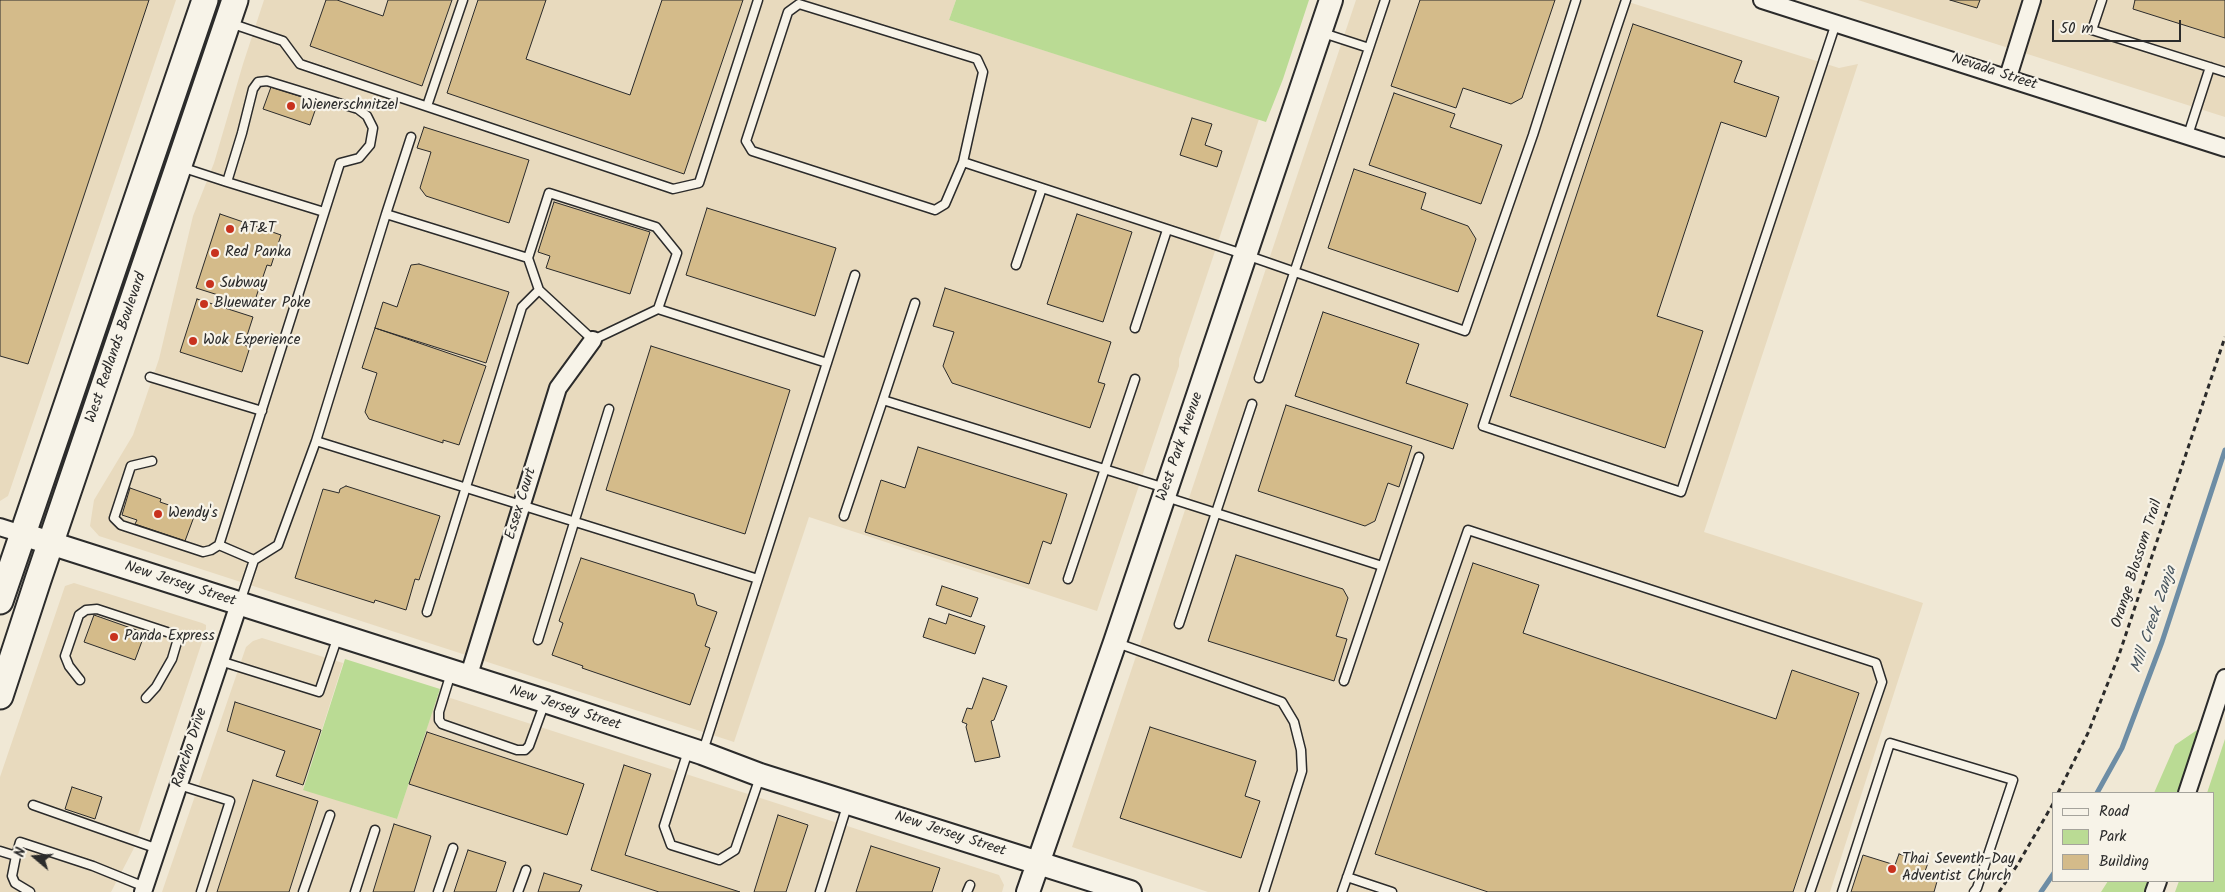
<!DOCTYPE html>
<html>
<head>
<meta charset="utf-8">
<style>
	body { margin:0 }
	#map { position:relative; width:2225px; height:892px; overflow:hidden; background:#f0e8d5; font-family:Kalam,sans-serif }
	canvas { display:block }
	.legend { position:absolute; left:2052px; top:792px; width:162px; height:90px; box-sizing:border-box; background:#f7f3e8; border:1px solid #a5a39c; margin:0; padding:6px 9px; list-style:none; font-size:15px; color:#2b2b2b }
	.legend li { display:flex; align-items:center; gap:10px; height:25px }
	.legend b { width:25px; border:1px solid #a5a39c }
	.north { position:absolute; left:10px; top:832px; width:50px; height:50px; -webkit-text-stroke:4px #f7f3e8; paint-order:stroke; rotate:288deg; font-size:14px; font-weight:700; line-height:20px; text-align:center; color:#2b2b2b }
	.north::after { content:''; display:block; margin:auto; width:18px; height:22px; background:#2b2b2b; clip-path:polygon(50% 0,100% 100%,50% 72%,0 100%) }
	.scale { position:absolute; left:2052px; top:20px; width:129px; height:22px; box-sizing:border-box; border:2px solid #2b2b2b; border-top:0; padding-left:6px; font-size:15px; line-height:18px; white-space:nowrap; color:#2b2b2b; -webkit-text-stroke:4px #f7f3e8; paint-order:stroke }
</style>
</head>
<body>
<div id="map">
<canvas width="2225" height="892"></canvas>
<ul class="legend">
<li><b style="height:6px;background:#f7f3e8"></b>Road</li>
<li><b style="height:14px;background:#badb94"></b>Park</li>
<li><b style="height:14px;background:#d4bb8a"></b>Building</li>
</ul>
<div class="north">N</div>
<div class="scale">50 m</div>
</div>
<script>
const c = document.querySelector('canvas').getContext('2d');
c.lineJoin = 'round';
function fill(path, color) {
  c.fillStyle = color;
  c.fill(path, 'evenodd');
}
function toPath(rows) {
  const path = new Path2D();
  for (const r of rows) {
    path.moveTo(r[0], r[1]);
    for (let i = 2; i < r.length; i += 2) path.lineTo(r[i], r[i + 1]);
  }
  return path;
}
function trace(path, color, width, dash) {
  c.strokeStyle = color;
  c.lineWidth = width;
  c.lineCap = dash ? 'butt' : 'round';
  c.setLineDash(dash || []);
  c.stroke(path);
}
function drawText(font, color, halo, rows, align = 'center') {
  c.font = font + ' Kalam,sans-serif';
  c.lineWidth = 4.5;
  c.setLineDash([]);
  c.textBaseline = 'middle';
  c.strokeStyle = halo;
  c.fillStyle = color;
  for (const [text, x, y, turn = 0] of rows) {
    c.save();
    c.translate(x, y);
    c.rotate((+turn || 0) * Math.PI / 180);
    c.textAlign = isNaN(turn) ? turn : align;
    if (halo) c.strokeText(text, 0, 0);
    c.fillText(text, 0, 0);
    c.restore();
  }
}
fill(toPath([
	[0,0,176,0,8,496,0,501],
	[264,0,956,0,949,20,1259,119,1179,359,1179,366,1097,611,809,517,734,742,99,536,90,526,94,500,133,435,159,359,193,216,214,163,243,64],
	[1356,0,1622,0,1839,68,1858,64,1704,532,1923,603,1830,892,1208,892,1072,847],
	[1858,0,2225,0,2225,117],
	[74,583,202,623,206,625,206,630,133,850,111,892,0,892,0,777,65,586],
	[262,638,343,663,303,789,397,819,438,694,999,875,1004,885,1002,892,162,892,246,647,253,641]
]), '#e8dabe');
fill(toPath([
	[956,0,1309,0,1283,79,1266,122,949,20],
	[345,659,440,689,397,819,303,790],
	[2200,728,2178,793,2154,793,2175,745],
	[2225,739,2225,892,2175,892,2179,881,2214,881,2214,793,2207,793],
	[2108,881,2148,881,2144,892,2101,892]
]), '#badb94');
trace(toPath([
	[2097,793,2122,748,2162,642,2225,450],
	[2041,892,2054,873]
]), '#6d8da5', 5);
const building = toPath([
	[0,0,149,0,28,364,0,356,0,0],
	[326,0,337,0,383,16,388,0,452,0,422,86,310,46,326,0],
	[478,0,546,0,526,59,630,95,662,0,743,0,684,174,447,93,478,0],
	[1420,0,1555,0,1522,98,1511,104,1463,88,1456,108,1391,86,1420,0],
	[1950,0,1980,0,1977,8,1950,0],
	[2135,0,2225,0,2225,38,2133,9,2135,0],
	[1633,24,1742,61,1734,82,1779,97,1766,137,1721,122,1657,316,1703,331,1665,448,1510,396,1633,24],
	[271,87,318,102,310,125,263,109,271,87],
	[1394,93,1455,114,1450,127,1502,145,1481,204,1369,165,1394,93],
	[1192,118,1212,124,1205,145,1222,151,1217,167,1180,155,1192,118],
	[424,127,529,160,509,223,426,196,420,188,431,152,417,148,424,127],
	[1354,169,1426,193,1421,209,1468,226,1476,239,1458,292,1328,248,1354,169],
	[554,202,650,232,630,294,546,268,550,256,538,252,554,202],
	[707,208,836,248,815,316,686,275,707,208],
	[220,214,281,235,271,266,267,265,253,306,196,288,220,214],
	[1077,214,1132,232,1103,322,1047,304,1077,214],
	[419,264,509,292,486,363,375,328,383,302,397,307,411,265,419,264],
	[945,288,1111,342,1098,382,1105,384,1090,428,952,383,943,366,954,332,933,326,945,288],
	[197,299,253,317,244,345,250,347,242,372,180,352,197,299],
	[1323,312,1419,344,1406,383,1468,404,1453,449,1295,396,1323,312],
	[375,328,486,366,459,445,443,440,443,443,369,419,365,412,377,373,362,368,375,328],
	[651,346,790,390,745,534,606,490,651,346],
	[1286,405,1412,446,1399,487,1388,483,1375,521,1365,526,1258,491,1286,405],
	[918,447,1067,494,1051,544,1043,541,1029,584,865,532,881,480,905,488,918,447],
	[346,486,440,516,419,580,415,579,406,610,375,600,374,603,295,578,323,489,339,493,340,489,346,486],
	[130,488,161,499,160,502,195,514,185,541,135,524,137,520,122,515,130,488],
	[1236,555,1343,589,1348,598,1336,636,1347,639,1334,681,1208,641,1236,555],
	[581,558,694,594,697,605,717,612,705,646,710,648,690,705,582,668,583,666,552,655,563,623,559,621,581,558],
	[1473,563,1539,585,1523,633,1776,719,1792,670,1859,693,1793,892,1488,892,1375,854,1473,563],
	[942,586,978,598,971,617,936,605,942,586],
	[949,614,985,626,975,654,923,637,929,618,946,624,949,614],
	[94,615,145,633,135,660,84,642,94,615],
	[983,678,1007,686,994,720,991,721,1000,757,975,762,966,727,967,724,962,722,967,708,972,709,983,678],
	[235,702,321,730,303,785,276,776,285,751,227,731,235,702],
	[1150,727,1256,761,1245,796,1260,801,1241,858,1120,818,1150,727],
	[427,732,584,784,567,835,409,784,427,732],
	[624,765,651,774,625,855,740,892,659,892,591,870,624,765],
	[253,780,318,801,289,892,217,892,253,780],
	[72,787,102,797,95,819,65,809,72,787],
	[778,815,808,825,786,892,754,892,778,815],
	[394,824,431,836,414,892,373,892,394,824],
	[871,846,940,868,932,892,856,892,871,846],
	[468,850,506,862,496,892,454,892,468,850],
	[1899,854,1928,863,1924,874,1938,878,1934,892,1851,892,1863,855,1895,865,1899,854],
	[544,873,582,885,579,892,538,892,544,873]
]);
fill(building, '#d4bb8a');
trace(building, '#2b2b2b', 1);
const lane = toPath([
	[1626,0,1483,426,1681,492,1836,23],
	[2102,0,2092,30,2225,72],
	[230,23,283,41,300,64,673,189,699,183,758,0],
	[1323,33,1369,48],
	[427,106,463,0],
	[2188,135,2210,67],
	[963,162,983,72,977,59,799,4,788,12,746,141,752,151,935,210,945,204,963,162,1246,255,1465,331,1533,135,1576,0],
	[181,167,227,182,242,133,253,89,258,82,267,81,358,109,367,116,373,128,370,145,359,158,340,163,219,545,254,560],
	[227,182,324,212],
	[386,214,411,137],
	[528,258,549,193,656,227,677,253,658,309],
	[1016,265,1042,188],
	[1135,328,1167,230],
	[150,377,262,411],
	[1259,378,1385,0],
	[883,400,915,303],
	[152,461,131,466,114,518,121,525,203,552,211,550,219,545],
	[1166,497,1382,566],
	[844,516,883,400,1165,488],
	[758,579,316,441,386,214,528,258,539,290,593,340,658,309,827,363],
	[1068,579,1135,379],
	[240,602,254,560,278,545,316,441],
	[427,612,522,307,539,290],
	[1179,624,1252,404],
	[538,640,609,409],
	[1117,643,1282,702,1294,722,1301,750,1302,771,1264,892],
	[220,661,319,692,338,636],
	[451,673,439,712,439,720,442,724,517,750,525,750,529,746,545,702],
	[80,680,69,666,65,656,79,615,86,610,97,609,170,633,175,637,177,642,172,659,156,687,146,698],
	[1344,681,1419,457],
	[688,751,664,826,671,845,719,860,735,850,760,777],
	[703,751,855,275],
	[179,785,230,801,201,892],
	[33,805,158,849],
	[0,851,16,856,12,876,15,883,30,892],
	[16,856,20,842,93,866,145,887],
	[1347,877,1392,892],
	[303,892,330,815],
	[355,892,375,830],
	[438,892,453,848],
	[518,892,526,870],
	[820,892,847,806],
	[967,892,970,885],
	[1342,892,1468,530,1876,663,1882,682,1810,892],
	[1842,892,1890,743,2013,780,1977,888,1974,892]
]);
const street = toPath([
	[1762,0,2225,148],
	[2008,77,2032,0],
	[0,527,22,534],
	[468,678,558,388,593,340],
	[2187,793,2225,678],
	[143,892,239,604],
	[2154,892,2158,881]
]);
const secondary = toPath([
	[22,534,545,701,702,753,760,775,1130,892],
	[1028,892,1115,642,1331,0]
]);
const primary = toPath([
	[0,601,205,0],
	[0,696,38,580,235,0]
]);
trace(lane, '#2b2b2b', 11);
trace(street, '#2b2b2b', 20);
trace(secondary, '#2b2b2b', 26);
trace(primary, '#2b2b2b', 29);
trace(toPath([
	[2058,793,2088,733,2119,655,2225,337],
	[1999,892,2018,864,2054,802]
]), '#2b2b2b', 3, [5, 4]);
trace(lane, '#f7f3e8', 8);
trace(street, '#f7f3e8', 16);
trace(secondary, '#f7f3e8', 22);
trace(primary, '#f7f3e8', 25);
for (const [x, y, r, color] of [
	[291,106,5,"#c8321e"],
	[230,229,5,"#c8321e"],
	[215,253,5,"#c8321e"],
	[210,284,5,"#c8321e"],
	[204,304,5,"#c8321e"],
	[193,341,5,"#c8321e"],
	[158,514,5,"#c8321e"],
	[114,637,5,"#c8321e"],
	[1892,869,5,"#c8321e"]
]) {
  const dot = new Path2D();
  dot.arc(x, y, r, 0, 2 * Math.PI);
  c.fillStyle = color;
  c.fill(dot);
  trace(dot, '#f7f3e8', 2);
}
drawText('15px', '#2b2b2b', '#f7f3e8', [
	["Nevada Street",1994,73,18],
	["West Redlands Boulevard",117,348,-71],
	["West Park Avenue",1181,447,-71],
	["Essex Court",522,504,-73],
	["Orange Blossom Trail",2138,564,-72],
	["New Jersey Street",180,585,18],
	["New Jersey Street",565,709,18],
	["Rancho Drive",191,748,-72],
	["New Jersey Street",950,835,18]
]);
drawText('15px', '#2b2b2b', '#f7f3e8', [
	["Wienerschnitzel",301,106],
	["AT&T",240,229],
	["Red Panka",225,253],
	["Subway",220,284],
	["Bluewater Poke",214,304],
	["Wok Experience",203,341],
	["Wendy's",168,514],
	["Panda Express",124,637],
	["Thai Seventh-Day",1902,860],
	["Adventist Church",1902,877]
], 'left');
drawText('italic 16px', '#46545e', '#f7f3e8', [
	["Mill Creek Zanja",2155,620,-71]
]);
</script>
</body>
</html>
